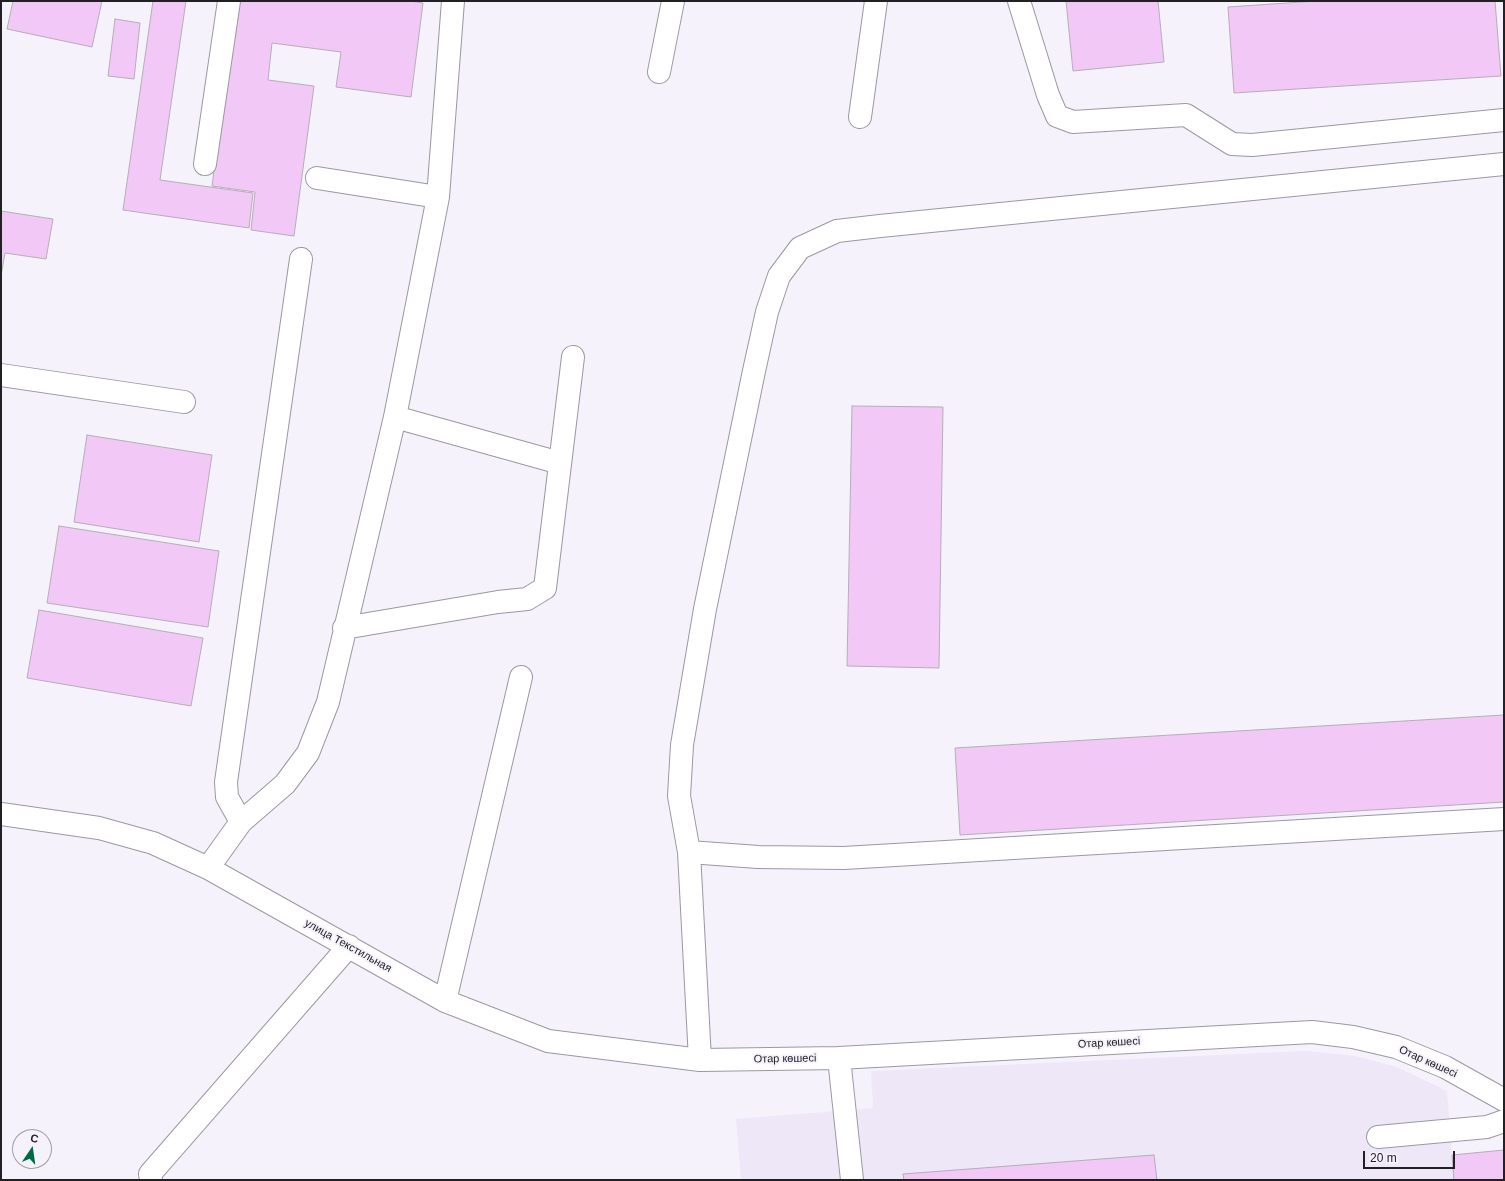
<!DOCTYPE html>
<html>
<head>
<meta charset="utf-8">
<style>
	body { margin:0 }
	#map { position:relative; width:1505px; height:1181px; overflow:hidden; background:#f6f2fc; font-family:Arial,sans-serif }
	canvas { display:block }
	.frame { position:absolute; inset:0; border:2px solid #212023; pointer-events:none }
	.north { position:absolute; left:12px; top:1129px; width:40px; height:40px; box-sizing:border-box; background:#f6f2fc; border:1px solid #a19ea5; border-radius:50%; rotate:13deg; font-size:11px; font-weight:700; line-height:16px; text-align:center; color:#212023 }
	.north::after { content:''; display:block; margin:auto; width:14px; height:18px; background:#006b41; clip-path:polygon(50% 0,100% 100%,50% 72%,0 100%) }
	.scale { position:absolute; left:1363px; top:1151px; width:92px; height:18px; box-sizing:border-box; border:2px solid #212023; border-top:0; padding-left:5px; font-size:12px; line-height:14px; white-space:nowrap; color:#212023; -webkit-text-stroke:3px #f6f2fc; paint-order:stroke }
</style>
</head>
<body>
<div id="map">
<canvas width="1505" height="1181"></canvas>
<div class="frame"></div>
<div class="north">С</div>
<div class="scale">20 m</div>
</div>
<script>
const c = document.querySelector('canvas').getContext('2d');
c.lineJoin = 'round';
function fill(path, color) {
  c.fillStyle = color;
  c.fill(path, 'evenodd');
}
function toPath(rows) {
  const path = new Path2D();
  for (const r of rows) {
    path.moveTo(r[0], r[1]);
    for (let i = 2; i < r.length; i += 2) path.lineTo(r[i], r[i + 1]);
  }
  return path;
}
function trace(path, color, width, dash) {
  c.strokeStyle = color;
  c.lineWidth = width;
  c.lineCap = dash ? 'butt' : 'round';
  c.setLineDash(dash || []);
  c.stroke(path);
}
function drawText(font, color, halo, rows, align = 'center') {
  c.font = font + ' Arial,sans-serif';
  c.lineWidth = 4;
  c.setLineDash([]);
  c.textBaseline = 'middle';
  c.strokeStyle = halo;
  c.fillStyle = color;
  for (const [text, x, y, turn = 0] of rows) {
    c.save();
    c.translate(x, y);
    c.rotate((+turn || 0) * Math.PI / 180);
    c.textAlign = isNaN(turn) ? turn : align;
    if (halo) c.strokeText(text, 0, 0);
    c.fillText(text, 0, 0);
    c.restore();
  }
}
fill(toPath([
	[1306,1051,1356,1056,1397,1067,1447,1091,1452,1155,1504,1150,1504,1180,741,1180,736,1119,873,1108,871,1071]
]), '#ede7f8');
const building = toPath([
	[13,1,102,1,92,47,7,29,13,1],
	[153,1,186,1,160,180,253,193,249,228,123,210,153,1],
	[236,1,411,1,423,3,411,97,336,87,341,52,272,43,268,80,314,86,294,236,251,230,255,192,212,186,236,1],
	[1066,1,1158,1,1164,62,1073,71,1066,1],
	[1316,1,1495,1,1501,76,1234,93,1228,7,1316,1],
	[115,19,140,23,134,79,108,76,115,19],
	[1,211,53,219,46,259,5,253,1,276,1,211],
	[852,406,943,407,939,668,847,666,852,406],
	[87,435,212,455,199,542,74,522,87,435],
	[59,526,219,551,208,627,47,603,59,526],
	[39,610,203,638,191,706,27,678,39,610],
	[1504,715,1504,802,960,835,955,748,1504,715],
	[1504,1150,1504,1180,1454,1180,1452,1155,1504,1150],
	[1154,1155,1157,1180,904,1180,903,1174,1154,1155]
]);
fill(building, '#f1c8f6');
trace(building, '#b5aeb5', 1);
const minor = toPath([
	[1019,1,1048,95,1057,116,1073,122,1186,115,1232,144,1252,145,1504,120],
	[659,72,673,1],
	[860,117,876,1],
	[205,164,229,1],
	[317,178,438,197],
	[1,375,184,402],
	[395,417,560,463],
	[344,628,498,602,527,599,545,588,573,357],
	[1,814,99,828,153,843,208,868,445,1001,548,1041,700,1060,839,1058,1312,1032,1353,1037,1396,1047,1445,1067,1504,1100],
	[241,822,227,797,226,782,301,259],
	[689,852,758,857,844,858,1504,819],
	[208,868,241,822,285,784,308,753,328,702,395,417,438,197,453,1],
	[445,1001,521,677],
	[839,1058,852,1180],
	[700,1060,689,852,679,796,682,745,705,609,754,371,767,312,779,276,800,248,837,231,880,226,1504,164],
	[1378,1137,1487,1127,1504,1121],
	[151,1180,150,1174,349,946]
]);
trace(minor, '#9b98a1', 24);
trace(minor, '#fff', 22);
drawText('11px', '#212023', '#f6f2fc', [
	["улица Текстильная",348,946,29],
	["Отар көшесі",1109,1043,-3],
	["Отар көшесі",785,1059,-1],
	["Отар көшесі",1428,1062,24]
]);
</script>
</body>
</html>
